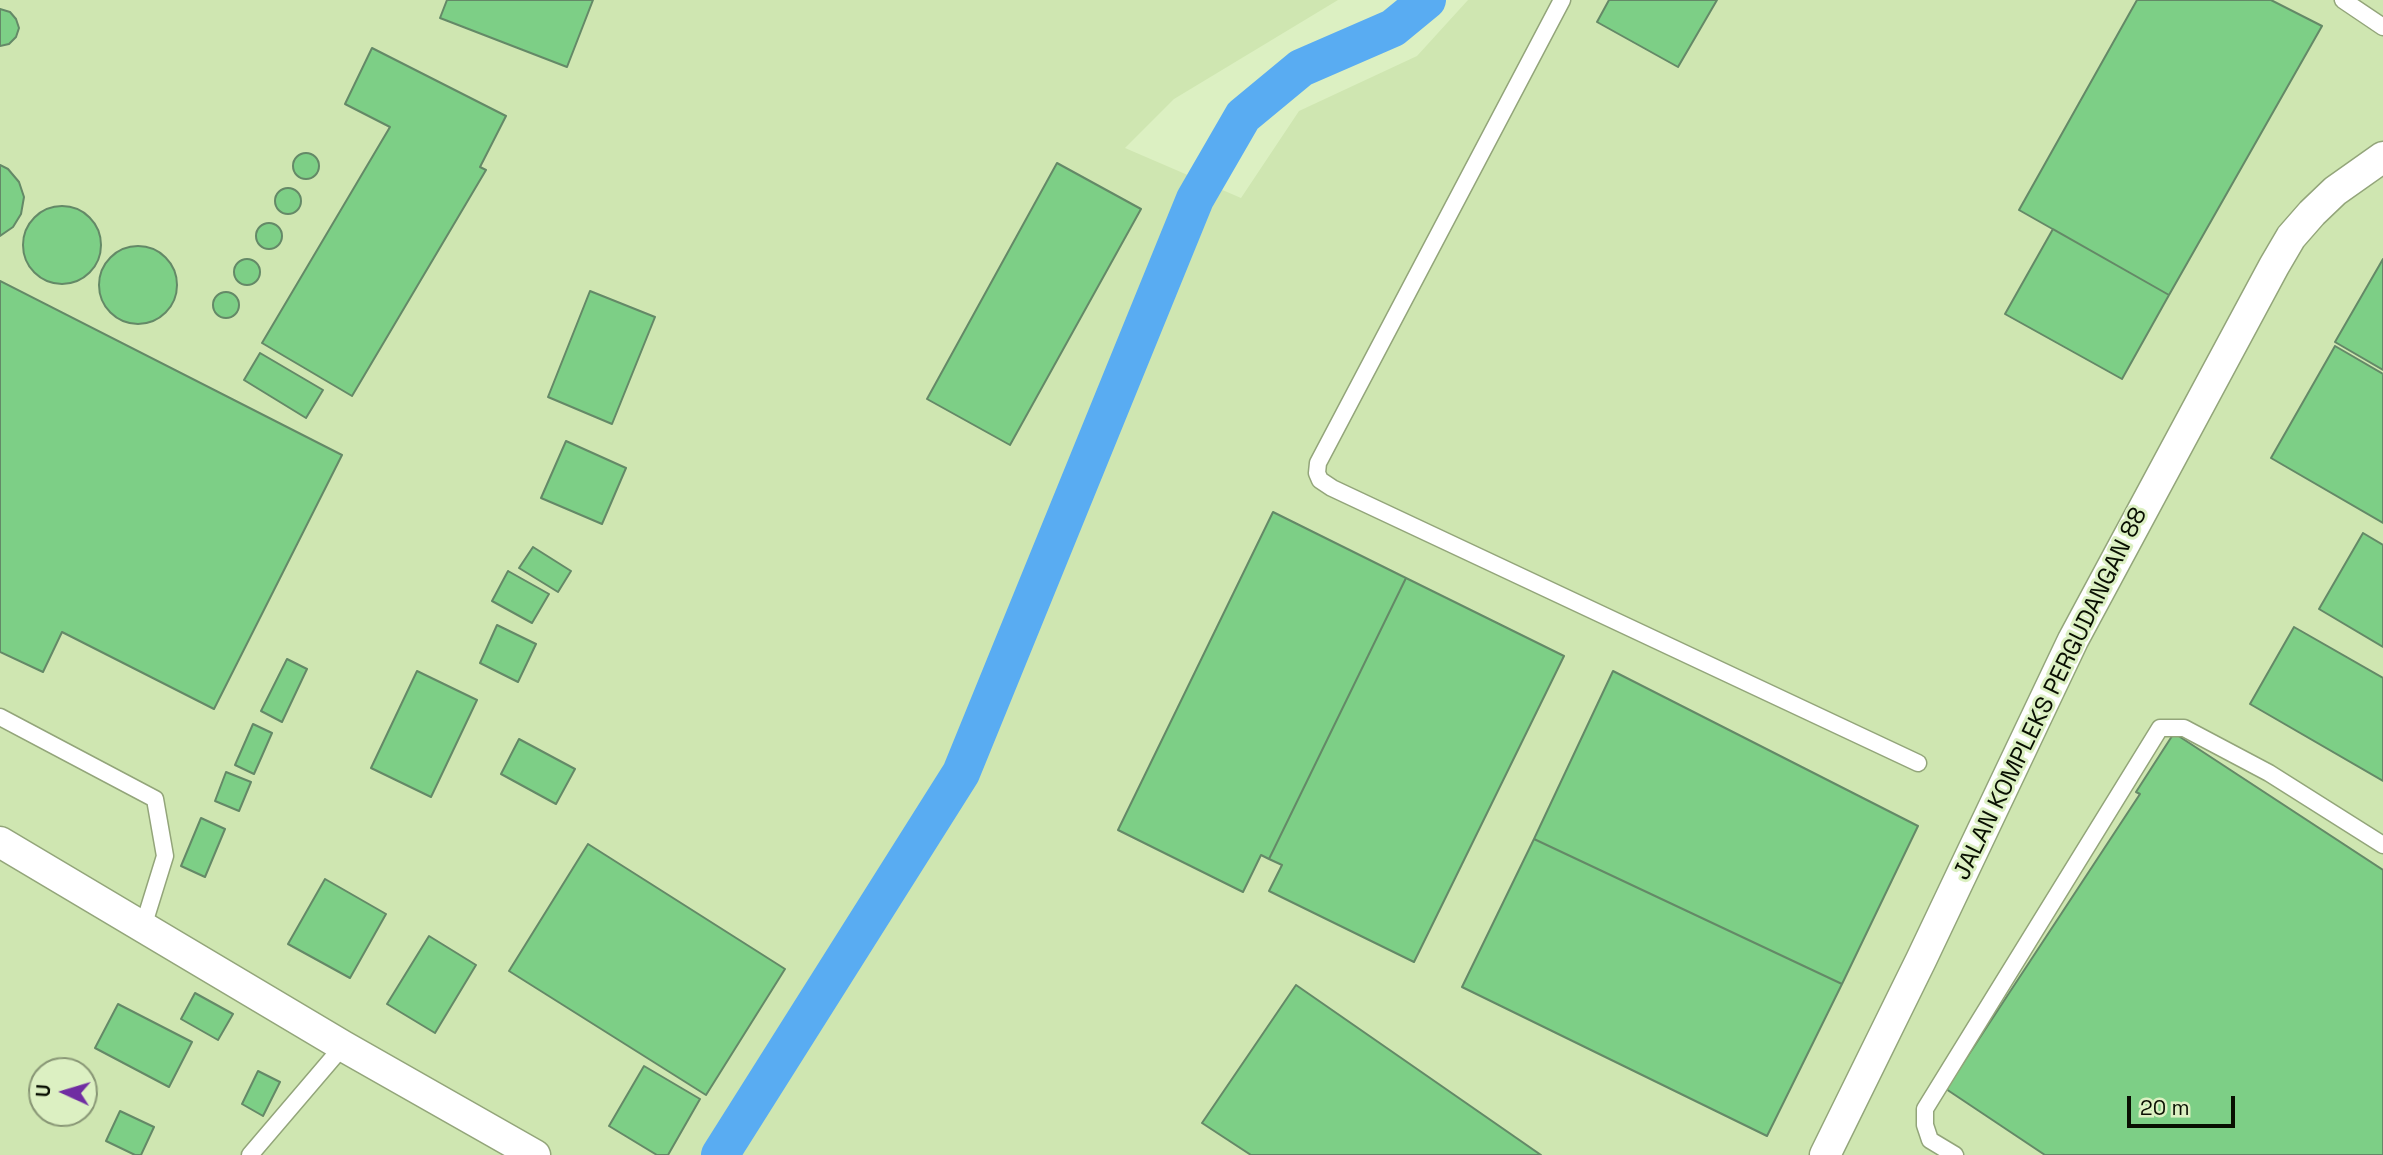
<!DOCTYPE html>
<html>
<head>
<meta charset="utf-8">
<style>
	body { margin:0 }
	#map { position:relative; width:2383px; height:1155px; overflow:hidden; background:#dcf0c2; font-family:"Space Grotesk",sans-serif }
	canvas { display:block }
	.north { position:absolute; left:28px; top:1057px; width:70px; height:70px; box-sizing:border-box; background:#dcf0c2; border:2px solid #889675; border-radius:50%; rotate:274deg; font-size:19px; font-weight:700; line-height:28px; text-align:center; color:#090f02 }
	.north::after { content:''; display:block; margin:auto; width:24px; height:32px; background:#702da2; clip-path:polygon(50% 0,100% 100%,50% 72%,0 100%) }
	.scale { position:absolute; left:2127px; top:1096px; width:108px; height:32px; box-sizing:border-box; border:4px solid #090f02; border-top:0; padding-left:9px; font-size:21px; line-height:24px; white-space:nowrap; color:#090f02; -webkit-text-stroke:5px #dcf0c2; paint-order:stroke }
</style>
</head>
<body>
<div id="map">
<canvas width="2383" height="1155"></canvas>
<div class="north">U</div>
<div class="scale">20 m</div>
</div>
<script>
const c = document.querySelector('canvas').getContext('2d');
c.lineJoin = 'round';
function fill(path, color) {
  c.fillStyle = color;
  c.fill(path, 'evenodd');
}
function toPath(rows) {
  const path = new Path2D();
  for (const r of rows) {
    if (r.length === 3) {
      path.moveTo(r[0] + r[2], r[1]);
      path.arc(r[0], r[1], r[2], 0, 2 * Math.PI);
      continue;
    }
    path.moveTo(r[0], r[1]);
    for (let i = 2; i < r.length; i += 2) path.lineTo(r[i], r[i + 1]);
  }
  return path;
}
function trace(path, color, width, dash) {
  c.strokeStyle = color;
  c.lineWidth = width;
  c.lineCap = dash ? 'butt' : 'round';
  c.setLineDash(dash || []);
  c.stroke(path);
}
function drawText(font, color, halo, rows, align = 'center') {
  c.font = font + ' "Space Grotesk",sans-serif';
  c.lineWidth = 6;
  c.setLineDash([]);
  c.textBaseline = 'middle';
  c.strokeStyle = halo;
  c.fillStyle = color;
  for (const [text, x, y, turn = 0] of rows) {
    c.save();
    c.translate(x, y);
    c.rotate((+turn || 0) * Math.PI / 180);
    c.textAlign = isNaN(turn) ? turn : align;
    if (halo) c.strokeText(text, 0, 0);
    c.fillText(text, 0, 0);
    c.restore();
  }
}
fill(toPath([
	[0,0,1338,0,1174,99,1125,148,1241,198,1299,111,1417,56,1468,0,2383,0,2383,1155,0,1155],
	[42,1071,84,1071,84,1113,42,1113]
]), '#cfe6b1');
trace(toPath([
	[720,1155,961,773,1195,199,1243,116,1301,68,1393,28,1427,0]
]), '#59acf2', 38);
const building = toPath([
	[447,0,593,0,567,67,440,18,447,0],
	[1609,0,1717,0,1678,67,1597,22,1609,0],
	[2137,0,2271,0,2322,26,2169,295,2019,210,2137,0],
	[0,9,10,12,16,19,19,28,16,37,9,44,0,46,0,9],
	[372,48,506,116,480,167,486,170,352,396,262,343,390,127,345,104,372,48],
	[306,166,13],
	[1057,163,1141,209,1010,445,927,399,1057,163],
	[0,165,8,169,19,182,24,197,21,214,13,227,0,236,0,165],
	[288,201,13],
	[62,245,39],
	[269,236,13],
	[2053,229,2169,295,2122,379,2005,314,2053,229],
	[138,285,39],
	[2383,259,2383,370,2335,342,2383,259],
	[247,272,13],
	[0,281,342,455,214,709,62,632,43,672,0,652,0,281],
	[590,291,655,317,612,424,548,397,590,291],
	[226,305,13],
	[2335,346,2383,374,2383,523,2271,458,2335,346],
	[260,353,323,390,306,418,244,380,260,353],
	[566,441,626,468,602,524,541,498,566,441],
	[1273,512,1406,578,1269,859,1261,855,1243,892,1118,830,1273,512],
	[2363,533,2383,545,2383,647,2319,609,2363,533],
	[533,547,571,571,558,592,519,568,533,547],
	[508,571,549,594,532,623,492,601,508,571],
	[1406,578,1564,656,1414,962,1269,891,1282,865,1269,859,1406,578],
	[497,625,536,644,518,682,480,663,497,625],
	[2294,627,2383,678,2383,781,2250,704,2294,627],
	[287,659,307,669,282,722,261,711,287,659],
	[417,671,477,700,431,797,371,768,417,671],
	[1613,671,1918,826,1842,984,1534,839,1613,671],
	[253,724,272,733,254,774,235,765,253,724],
	[2174,733,2383,870,2383,1155,2045,1155,1946,1089,2140,794,2136,792,2174,733],
	[519,739,575,769,556,804,501,774,519,739],
	[226,772,251,782,239,811,215,801,226,772],
	[201,818,225,829,205,877,181,866,201,818],
	[1534,839,1842,984,1767,1136,1462,987,1534,839],
	[588,844,785,969,706,1095,509,971,588,844],
	[325,879,386,914,350,978,288,944,325,879],
	[429,936,476,965,435,1033,387,1004,429,936],
	[1296,985,1541,1155,1251,1155,1202,1123,1296,985],
	[195,993,233,1014,218,1040,181,1019,195,993],
	[118,1004,192,1042,169,1087,95,1048,118,1004],
	[644,1066,700,1099,668,1155,657,1155,609,1126,644,1066],
	[258,1071,280,1082,263,1116,242,1104,258,1071],
	[120,1111,154,1127,141,1155,135,1155,106,1141,120,1111]
]);
fill(building, '#7dcf86');
trace(building, '#648967', 2);
const lane = toPath([
	[1562,0,1318,463,1317,473,1320,480,1332,488,1918,763],
	[2343,0,2383,27],
	[0,717,155,799,165,856,143,927],
	[250,1155,343,1046],
	[1955,1155,1930,1140,1925,1125,1925,1109,2160,728,2184,728,2269,773,2383,845]
]);
const street = toPath([
	[0,842,343,1046,535,1155],
	[1825,1155,1921,960,2073,640,2274,266,2291,237,2312,213,2335,191,2383,157]
]);
trace(lane, '#93a57a', 19);
trace(street, '#93a57a', 33);
trace(lane, '#fff', 16);
trace(street, '#fff', 30);
drawText('24px', '#090f02', '#dcf0c2', [
	["JALAN KOMPLEKS PERGUDANGAN 88",2051,694,-64]
]);
</script>
</body>
</html>
